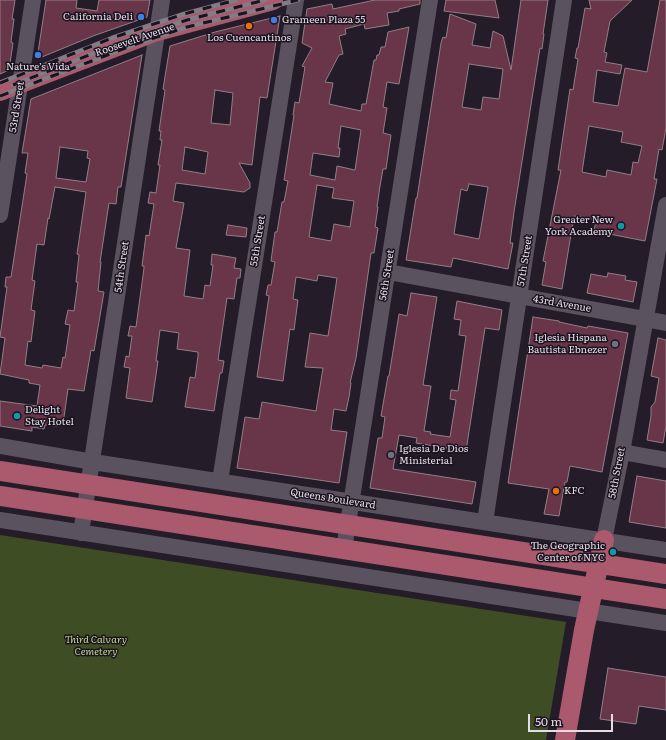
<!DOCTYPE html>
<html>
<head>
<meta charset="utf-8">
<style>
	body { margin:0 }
	#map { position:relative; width:666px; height:740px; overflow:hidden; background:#241c29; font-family:Literata,serif }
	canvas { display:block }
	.scale { position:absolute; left:528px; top:714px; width:85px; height:18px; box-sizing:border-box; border:2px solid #e3dee6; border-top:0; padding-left:5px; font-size:12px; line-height:14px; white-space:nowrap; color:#e3dee6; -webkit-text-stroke:3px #1b131f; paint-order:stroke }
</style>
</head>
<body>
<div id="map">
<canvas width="666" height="740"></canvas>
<div class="scale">50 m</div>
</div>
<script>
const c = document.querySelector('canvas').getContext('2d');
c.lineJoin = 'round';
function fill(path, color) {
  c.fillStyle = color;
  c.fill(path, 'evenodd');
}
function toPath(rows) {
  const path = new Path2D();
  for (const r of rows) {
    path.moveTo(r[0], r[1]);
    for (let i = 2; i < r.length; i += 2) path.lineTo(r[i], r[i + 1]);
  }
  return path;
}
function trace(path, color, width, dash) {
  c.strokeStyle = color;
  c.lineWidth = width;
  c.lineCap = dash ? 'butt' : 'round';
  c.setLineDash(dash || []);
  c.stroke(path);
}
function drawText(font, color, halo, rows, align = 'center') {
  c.font = font + ' Literata,serif';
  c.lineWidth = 3;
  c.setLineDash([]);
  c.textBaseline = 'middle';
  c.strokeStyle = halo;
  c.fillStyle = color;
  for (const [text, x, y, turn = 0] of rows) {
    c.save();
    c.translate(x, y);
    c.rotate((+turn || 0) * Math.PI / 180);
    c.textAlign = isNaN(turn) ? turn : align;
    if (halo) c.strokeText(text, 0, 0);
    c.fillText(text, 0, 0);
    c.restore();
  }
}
fill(toPath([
	[0,535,566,622,546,740,0,740]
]), '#3f4d25');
const building = toPath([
	[0,0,15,0,12,19,14,19,11,42,13,43,9,70,0,74,0,0],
	[46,0,77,0,76,8,97,11,99,0,150,0,147,17,93,36,37,59,46,0],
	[375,0,420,0,420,4,399,9,399,11,387,13,389,25,365,29,364,24,345,29,346,34,339,36,343,54,339,55,325,82,333,83,329,104,361,111,362,104,366,104,374,60,376,60,377,55,379,55,381,47,385,47,388,32,409,27,399,84,387,82,383,107,387,108,383,133,391,135,386,169,383,169,380,186,377,207,378,207,375,227,378,228,374,253,371,253,356,358,350,383,351,383,349,397,346,411,334,409,331,430,347,432,339,483,237,468,245,417,259,419,262,402,316,411,323,368,305,367,310,333,328,336,337,278,318,275,317,281,296,277,293,299,298,300,294,330,290,329,283,381,257,377,269,296,266,295,268,285,271,285,275,262,271,261,275,232,277,232,282,202,284,202,288,181,284,180,294,115,293,115,295,102,299,103,305,67,302,66,312,48,302,43,307,9,332,4,333,9,375,0],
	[341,126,361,130,355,170,337,166,335,180,310,175,313,153,339,157,340,148,338,148,341,126],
	[317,185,334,188,332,198,354,201,350,227,334,224,331,241,309,237,317,185],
	[446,0,495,0,499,18,444,11,446,0],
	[521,0,548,0,543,34,544,34,542,49,540,48,514,212,510,243,513,243,508,269,453,258,451,267,406,260,416,198,417,198,441,43,443,37,446,38,450,14,476,24,472,45,490,48,493,31,503,36,511,70,521,0],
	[469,64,503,69,499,99,483,97,481,110,462,107,469,64],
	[469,184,488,187,479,239,454,234,461,189,467,191,469,184],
	[589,0,632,0,610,21,604,52,607,53,605,62,622,65,620,74,597,70,593,102,618,106,625,68,647,72,660,0,666,0,666,128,662,150,659,149,654,179,657,179,645,241,594,231,596,220,574,216,562,289,542,285,546,262,543,261,561,170,558,170,570,89,573,90,578,59,575,58,577,48,578,48,585,8,591,9,589,0],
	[589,126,623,132,621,142,642,146,638,163,633,162,631,175,607,170,606,177,582,172,589,126],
	[280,16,267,98,260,97,252,165,239,163,250,183,250,188,244,192,176,183,173,201,184,203,176,248,190,250,184,296,203,299,205,285,210,286,213,265,211,265,212,254,236,258,234,268,241,269,240,278,237,278,234,299,227,298,218,360,224,361,222,373,220,373,214,411,185,407,190,377,195,378,198,356,198,352,177,349,179,333,160,330,156,361,158,361,152,402,126,398,130,368,124,367,126,356,129,357,132,336,128,336,130,326,136,327,144,268,144,266,142,266,146,235,149,236,154,204,148,203,150,192,156,193,160,165,158,165,162,140,160,140,161,131,159,131,165,90,163,89,170,46,215,32,280,16],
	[215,90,233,93,230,125,211,123,215,90],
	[185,147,208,152,205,174,182,170,185,147],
	[142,55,121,187,118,187,116,204,109,203,100,262,101,262,98,291,104,292,94,351,91,350,84,391,68,389,63,424,56,426,45,425,44,429,32,427,32,431,0,426,0,401,37,406,40,385,29,383,29,380,0,374,5,338,0,337,7,287,5,287,6,277,11,277,27,174,25,173,28,153,22,153,31,99,142,55],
	[60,147,88,151,87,158,90,159,86,182,56,178,60,147],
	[55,187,86,192,77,254,79,255,76,282,78,282,74,311,68,310,65,324,70,325,65,358,63,357,61,368,43,365,42,368,25,365,28,341,31,342,35,311,31,310,35,281,32,280,37,244,44,245,48,218,49,219,55,187],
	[228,225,247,228,246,237,226,235,228,225],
	[608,273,626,276,625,280,637,282,633,302,587,293,591,274,607,277,608,273],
	[411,293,437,297,423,385,431,386,424,431,431,432,430,434,450,437,456,400,450,399,451,390,458,391,466,336,459,335,461,320,454,319,457,301,502,310,499,330,485,328,466,451,416,443,417,438,399,435,393,469,476,482,472,504,370,488,378,438,382,438,385,417,381,416,388,376,389,376,399,314,407,316,411,293],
	[533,317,559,321,559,322,587,328,588,326,628,333,602,472,570,466,567,482,565,482,559,516,544,514,549,489,508,483,533,317],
	[658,338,666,340,666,426,663,443,647,440,651,416,651,407,655,402,659,378,651,376,658,338],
	[637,476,666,481,666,528,629,522,637,476],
	[608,668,666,677,666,710,639,706,636,724,600,719,608,668]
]);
fill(building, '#683648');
trace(building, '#927f85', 1);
trace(toPath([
	[0,215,33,0],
	[388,272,666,323],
	[0,446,93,462,666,550],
	[622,452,666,460],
	[220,481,296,0],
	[0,520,666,623],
	[485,522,564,0],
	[81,533,162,0],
	[604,540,622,452,666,205],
	[344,549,430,0]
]), '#5b5260', 16);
trace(toPath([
	[0,91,157,31,273,0],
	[0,471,666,574],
	[0,496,666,599],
	[565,740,584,630,604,540]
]), '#ab596c', 20);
const rail = toPath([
	[0,83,112,38,184,14,236,0],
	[13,85,130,39,187,20,265,0],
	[0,96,139,43,187,27,298,0]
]);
trace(rail, '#827c86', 4.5);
trace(rail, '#1b131f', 3, [9]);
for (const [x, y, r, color] of [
	[141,17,4,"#3f7fe0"],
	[274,20,4,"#3f7fe0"],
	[249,26,4,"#e8710a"],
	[38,55,4,"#3f7fe0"],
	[621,226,4,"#0f9aa8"],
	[615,344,4,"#6b7280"],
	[17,416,4,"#0f9aa8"],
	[391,455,4,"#6b7280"],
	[556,491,4,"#e8710a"],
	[613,552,4,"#0f9aa8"]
]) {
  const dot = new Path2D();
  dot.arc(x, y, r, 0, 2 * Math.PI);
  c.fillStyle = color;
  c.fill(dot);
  trace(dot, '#1b131f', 1.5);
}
drawText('10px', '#e3dee6', '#1b131f', [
	["California Deli",133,17],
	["Grameen Plaza 55",282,20,"left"],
	["Los Cuencantinos",249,38,"center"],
	["Nature’s Vida",38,67,"center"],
	["Greater New",613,220],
	["York Academy",613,232],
	["Iglesia Hispana",607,338],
	["Bautista Ebnezer",607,350],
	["Delight",25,410,"left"],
	["Stay Hotel",25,422,"left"],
	["Iglesia De Dios",399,449,"left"],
	["Ministerial",399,461,"left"],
	["KFC",564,491,"left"],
	["The Geographic",605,546],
	["Center of NYC",605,558]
], 'right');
drawText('10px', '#e3dee6', '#1b131f', [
	["Roosevelt Avenue",135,40,-19],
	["53rd Street",17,107,-81],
	["55th Street",258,241,-81],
	["57th Street",525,261,-81],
	["54th Street",122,267,-82],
	["56th Street",387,275,-81],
	["43rd Avenue",562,304,10],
	["58th Street",617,473,-79],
	["Queens Boulevard",333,499,9]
]);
drawText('italic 10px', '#bdda8d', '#1b131f', [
	["Third Calvary",96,640],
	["Cemetery",96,652]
]);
</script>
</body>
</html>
